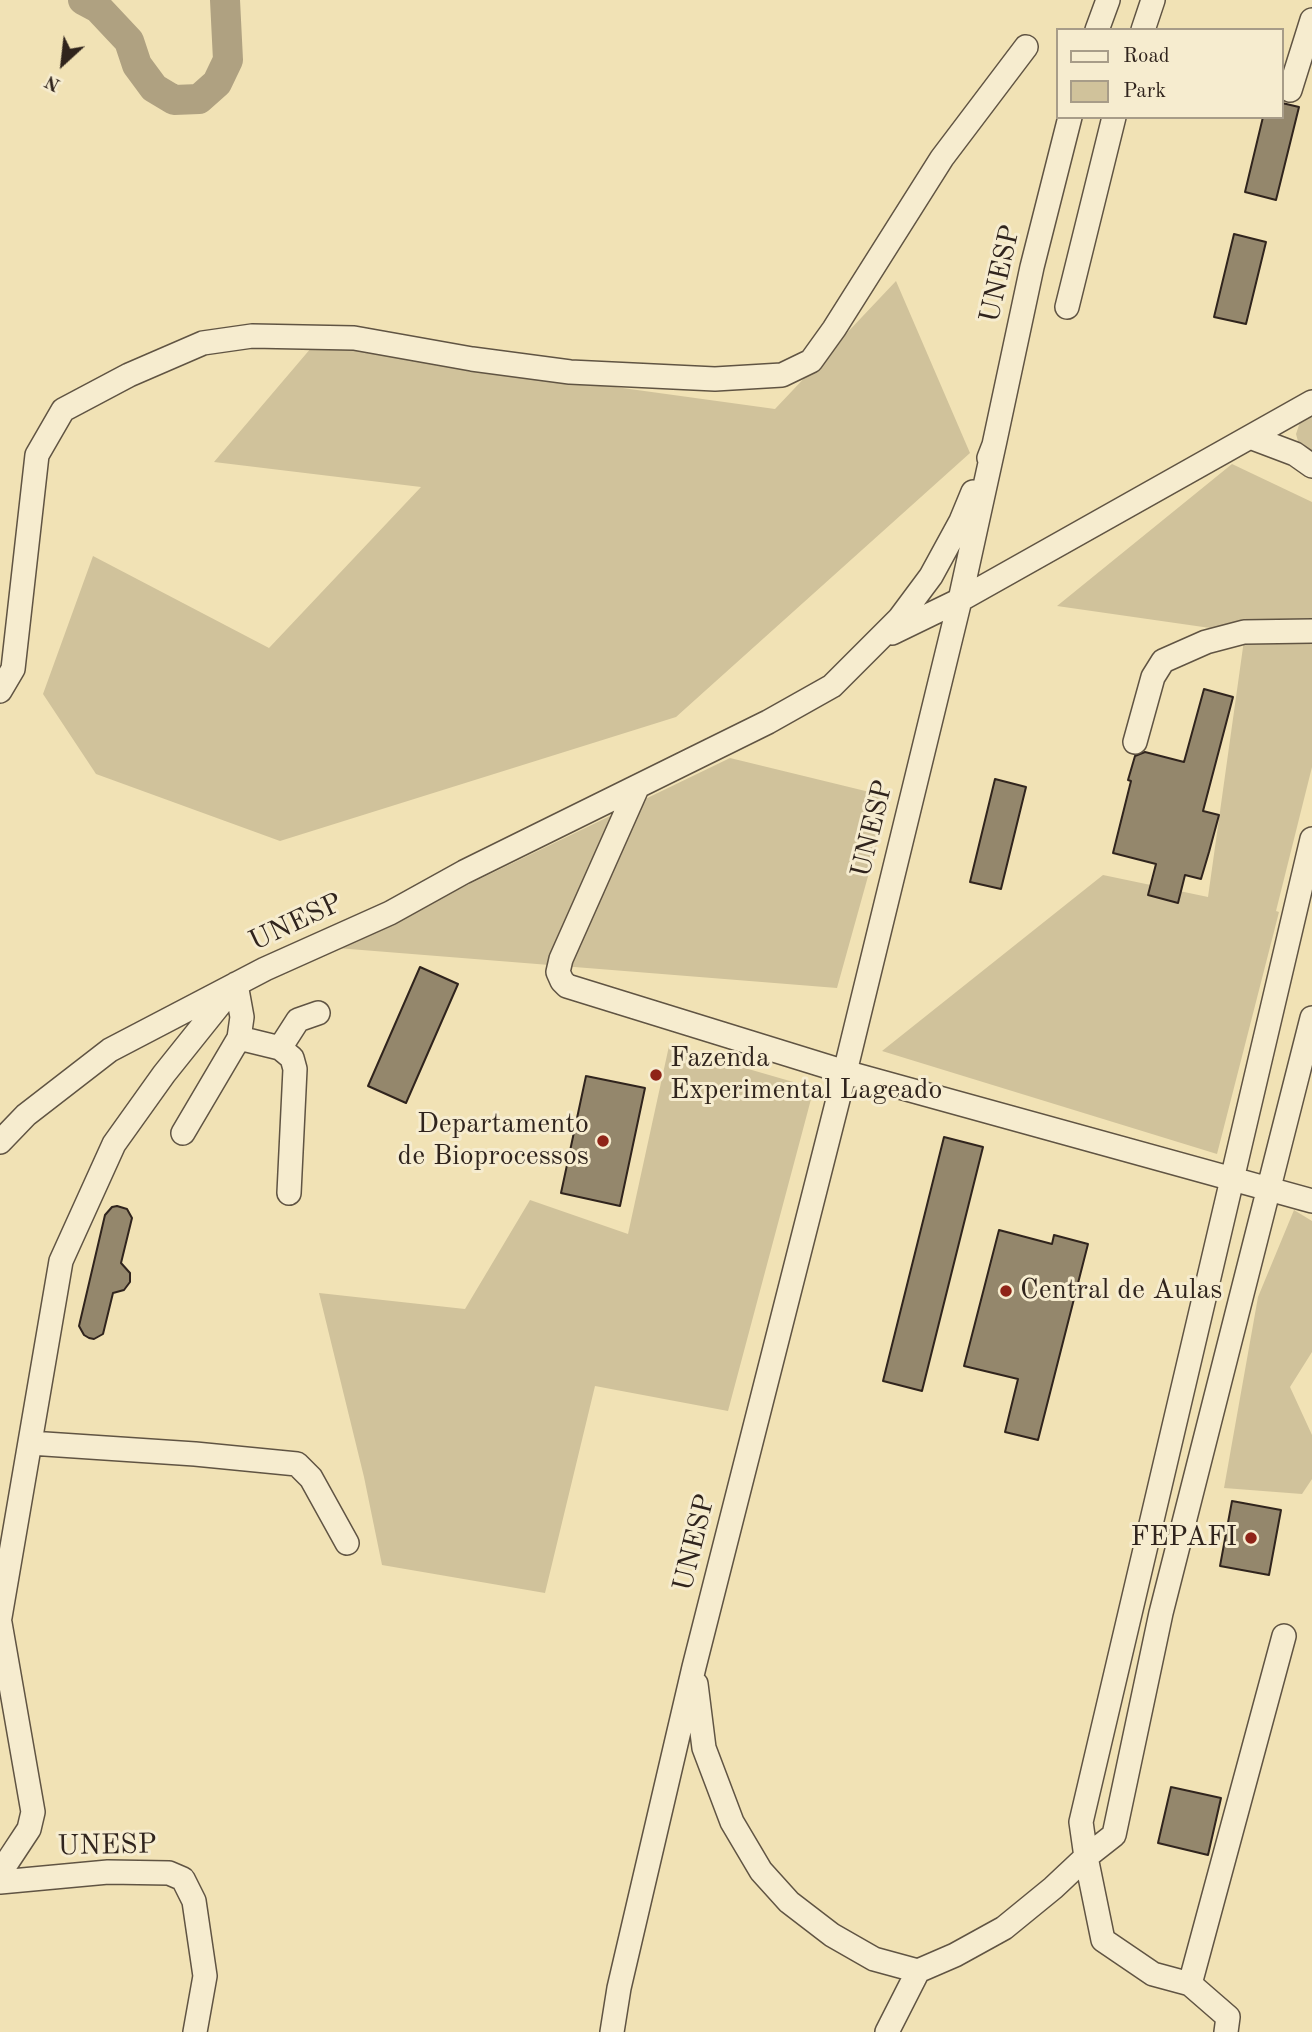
<!DOCTYPE html>
<html>
<head>
<meta charset="utf-8">
<style>
	body { margin:0 }
	#map { position:relative; width:1312px; height:2032px; overflow:hidden; background:#f1e2b5; font-family:"Old Standard TT",serif }
	canvas { display:block }
	.legend { position:absolute; left:1056px; top:28px; width:228px; height:91px; box-sizing:border-box; background:#f6eccf; border:2px solid #a79c88; margin:0; padding:9px 12px; list-style:none; font-size:21px; color:#30241d }
	.legend li { display:flex; align-items:center; gap:14px; height:35px }
	.legend b { width:35px; border:2px solid #a79c88 }
	.north { position:absolute; left:28px; top:28px; width:70px; height:70px; -webkit-text-stroke:5px #f6eccf; paint-order:stroke; rotate:207deg; font-size:19px; font-weight:700; line-height:28px; text-align:center; color:#30241d }
	.north::after { content:''; display:block; margin:auto; width:24px; height:32px; background:#30241d; clip-path:polygon(50% 0,100% 100%,50% 72%,0 100%) }
</style>
</head>
<body>
<div id="map">
<canvas width="1312" height="2032"></canvas>
<ul class="legend">
<li><b style="height:9px;background:#f6eccf"></b>Road</li>
<li><b style="height:19px;background:#d0c29b"></b>Park</li>
</ul>
<div class="north">N</div>
</div>
<script>
const c = document.querySelector('canvas').getContext('2d');
c.lineJoin = 'round';
function fill(path, color) {
  c.fillStyle = color;
  c.fill(path, 'evenodd');
}
function toPath(rows) {
  const path = new Path2D();
  for (const r of rows) {
    path.moveTo(r[0], r[1]);
    for (let i = 2; i < r.length; i += 2) path.lineTo(r[i], r[i + 1]);
  }
  return path;
}
function trace(path, color, width, dash) {
  c.strokeStyle = color;
  c.lineWidth = width;
  c.lineCap = dash ? 'butt' : 'round';
  c.setLineDash(dash || []);
  c.stroke(path);
}
function drawText(font, color, halo, rows, align = 'center') {
  c.font = font + ' "Old Standard TT",serif';
  c.lineWidth = 6;
  c.setLineDash([]);
  c.textBaseline = 'middle';
  c.strokeStyle = halo;
  c.fillStyle = color;
  for (const [text, x, y, turn = 0] of rows) {
    c.save();
    c.translate(x, y);
    c.rotate((+turn || 0) * Math.PI / 180);
    c.textAlign = isNaN(turn) ? turn : align;
    if (halo) c.strokeText(text, 0, 0);
    c.fillText(text, 0, 0);
    c.restore();
  }
}
fill(toPath([
	[896,281,970,453,676,717,280,841,96,774,43,694,93,556,269,648,421,487,214,462,317,341,521,374,775,409],
	[1312,416,1312,453,1299,445,1296,434,1300,422],
	[1232,464,1312,502,1312,767,1276,911,1279,912,1217,1154,882,1051,1103,875,1208,897,1245,633,1057,606],
	[730,758,890,797,837,988,337,948],
	[669,1046,814,1088,728,1411,595,1386,545,1593,382,1565,364,1477,319,1293,465,1309,530,1200,628,1234],
	[1294,1210,1312,1221,1312,1352,1290,1387,1312,1435,1312,1479,1302,1494,1224,1488,1258,1297]
]), '#d0c29b');
trace(toPath([
	[83,0,98,8,129,41,137,65,154,88,174,100,199,99,217,83,228,60,225,0]
]), '#afa181', 30);
const building = toPath([
	[1282,103,1299,107,1276,200,1245,192,1263,117,1282,117,1282,103],
	[1234,234,1266,242,1246,324,1214,317,1234,234],
	[1204,689,1233,697,1203,811,1219,815,1209,852,1201,879,1185,875,1178,903,1148,895,1156,864,1113,853,1131,781,1128,780,1135,756,1145,752,1184,762,1204,689],
	[995,779,1026,787,1001,889,970,882,995,779],
	[420,967,458,984,406,1103,368,1086,420,967],
	[586,1076,645,1088,620,1206,561,1193,586,1076],
	[944,1137,983,1147,922,1391,883,1381,944,1137],
	[117,1206,127,1209,132,1218,121,1263,130,1273,130,1282,124,1290,113,1293,103,1334,94,1339,89,1338,84,1335,79,1326,105,1215,112,1207,117,1206],
	[999,1230,1052,1244,1054,1235,1088,1244,1038,1440,1005,1432,1018,1379,964,1366,999,1230],
	[1232,1501,1281,1510,1269,1575,1220,1566,1232,1501],
	[1171,1787,1221,1798,1208,1855,1158,1843,1171,1787]
]);
fill(building, '#94876c');
trace(building, '#30241d', 2);
const minor = toPath([
	[1097,30,1108,0],
	[1143,30,1153,0],
	[1290,90,1312,20],
	[1067,307,1114,117],
	[1250,437,1295,454,1312,466],
	[989,458,994,445,1032,267,1070,117],
	[892,633,960,600,1312,402],
	[0,691,13,669,37,455,63,410,129,375,203,343,252,336,354,338,472,359,570,372,715,379,782,375,811,361,834,329,942,158,1026,47],
	[1135,742,1153,677,1163,661,1206,642,1244,632,1312,631],
	[637,788,561,959,558,972,562,981,567,986,845,1072,1312,1201],
	[239,1038,280,1048,292,1058,295,1069,289,1193],
	[280,1048,298,1020,318,1013],
	[0,1142,26,1115,110,1050,265,969,390,913,464,872,768,722,832,686,899,619,931,576,961,521,973,492],
	[30,1443,195,1454,297,1464,311,1478,347,1543],
	[0,1617,61,1261,114,1144,164,1074,236,984,242,1017,239,1038,183,1133],
	[0,1623,33,1812,29,1829,0,1873],
	[696,1684,704,1748,732,1822,761,1871,789,1902,832,1935,874,1959,918,1971],
	[0,1882,108,1872,169,1873,183,1879,194,1901,205,1976,195,2032],
	[1190,1984,1284,1636],
	[612,2032,619,1988,694,1667,845,1072,960,600,994,445],
	[887,2032,918,1971,955,1955,1004,1928,1053,1888,1086,1857,1114,1835,1161,1613,1312,1018],
	[1226,2032,1228,2017,1190,1984,1153,1974,1103,1940,1086,1857,1081,1822,1312,839]
]);
trace(minor, '#605443', 26);
trace(minor, '#f6eccf', 23);
for (const [x, y, r, color] of [
	[656,1075,7,"#8f2418"],
	[603,1141,7,"#8f2418"],
	[1006,1291,7,"#8f2418"],
	[1251,1538,7,"#8f2418"]
]) {
  const dot = new Path2D();
  dot.arc(x, y, r, 0, 2 * Math.PI);
  c.fillStyle = color;
  c.fill(dot);
  trace(dot, '#f6eccf', 2.5);
}
drawText('28px', '#30241d', '#f6eccf', [
	["UNESP",1001,274,-77],
	["UNESP",873,829,-76],
	["UNESP",296,923,-25],
	["UNESP",695,1543,-76],
	["UNESP",107,1846,-1]
]);
drawText('28px', '#30241d', '#f6eccf', [
	["Fazenda",670,1059],
	["Experimental Lageado",670,1091],
	["Departamento",589,1125,"right"],
	["de Bioprocessos",589,1157,"right"],
	["Central de Aulas",1020,1291],
	["FEPAFI",1237,1538,"right"]
], 'left');
</script>
</body>
</html>
